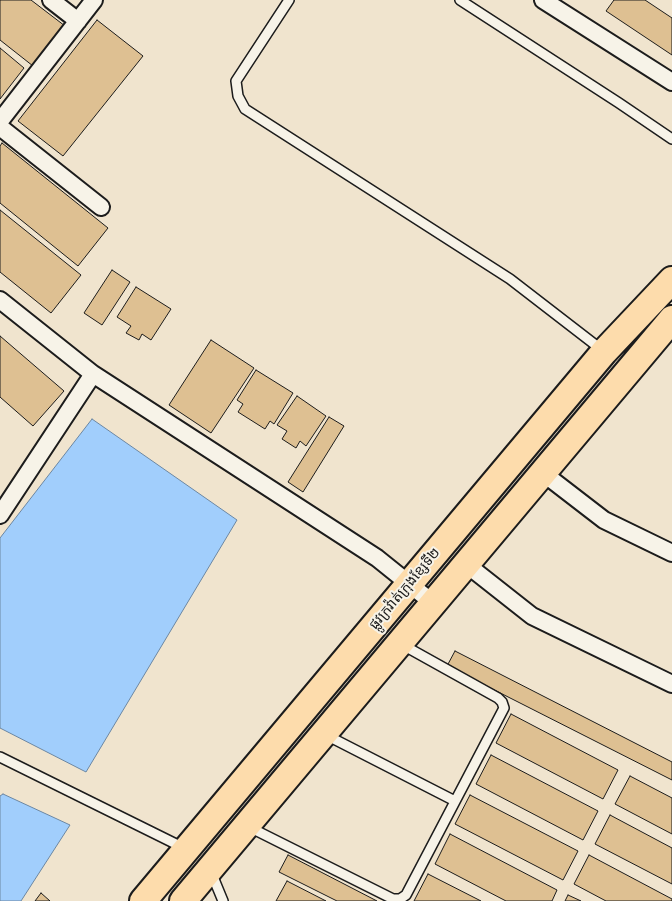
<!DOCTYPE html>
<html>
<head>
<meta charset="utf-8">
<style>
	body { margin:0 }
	canvas { display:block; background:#f0e4ce }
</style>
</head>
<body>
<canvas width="672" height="901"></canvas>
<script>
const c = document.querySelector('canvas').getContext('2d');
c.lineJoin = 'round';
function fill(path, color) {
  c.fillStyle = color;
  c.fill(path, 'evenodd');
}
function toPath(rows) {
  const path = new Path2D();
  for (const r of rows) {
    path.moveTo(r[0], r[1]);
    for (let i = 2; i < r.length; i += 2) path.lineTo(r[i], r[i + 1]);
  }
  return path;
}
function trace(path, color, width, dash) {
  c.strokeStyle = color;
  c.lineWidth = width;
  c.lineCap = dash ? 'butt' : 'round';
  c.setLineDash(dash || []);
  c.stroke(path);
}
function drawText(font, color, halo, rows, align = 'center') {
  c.font = font + ' "Patrick Hand","Noto Sans Khmer",sans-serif';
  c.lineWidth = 4;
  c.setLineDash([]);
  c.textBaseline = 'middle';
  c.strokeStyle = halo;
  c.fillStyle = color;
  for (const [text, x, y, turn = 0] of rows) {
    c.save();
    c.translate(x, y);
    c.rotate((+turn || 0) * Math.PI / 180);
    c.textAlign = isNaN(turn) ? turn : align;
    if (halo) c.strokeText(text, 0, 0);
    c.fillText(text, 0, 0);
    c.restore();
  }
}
const water = toPath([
	[92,419,237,520,86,772,0,728,0,538,92,419],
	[3,794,70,825,21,901,0,901,0,796,3,794]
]);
fill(water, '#a1cefc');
trace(water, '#6c87a2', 1);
const building = toPath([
	[0,0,31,0,65,26,33,66,0,40,0,0],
	[614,0,645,0,672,18,672,55,606,11,614,0],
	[97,20,143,56,63,156,18,121,97,20],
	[0,48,24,68,0,99,0,48],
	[2,143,108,228,78,266,0,203,0,146,2,143],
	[0,210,81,275,51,313,0,272,0,210],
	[112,270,130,282,102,325,84,313,112,270],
	[136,287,171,309,151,340,142,334,139,340,126,333,131,326,117,317,136,287],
	[0,336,64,391,33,426,0,397,0,336],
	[211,340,254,368,211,433,169,405,211,340],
	[256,370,293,393,274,424,270,421,265,429,238,412,243,404,237,400,256,370],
	[297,396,326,416,306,446,300,441,296,448,282,439,287,431,277,425,297,396],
	[329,417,344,426,303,492,288,482,329,417],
	[455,651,672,762,672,780,447,666,455,651],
	[511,714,618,770,603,799,496,743,511,714],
	[491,755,598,811,583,840,476,784,491,755],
	[630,776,672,798,672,834,615,804,630,776],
	[470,795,578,851,563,880,455,824,470,795],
	[610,815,672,848,672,884,595,844,610,815],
	[450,834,557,890,552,901,506,901,435,864,450,834],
	[288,855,377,901,337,901,279,872,288,855],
	[589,855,672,899,672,901,606,901,574,884,589,855],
	[428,874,481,901,414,901,428,874],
	[287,881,326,901,276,901,287,881],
	[41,893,50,901,35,901,41,893],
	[568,895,581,901,565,901,568,895]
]);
fill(building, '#dec092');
trace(building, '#1c1c1c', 1);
const service = toPath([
	[289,0,236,81,238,96,245,109,510,279,602,350],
	[460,0,619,103,672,139],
	[326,735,455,801],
	[0,757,184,848],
	[249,827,393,899,400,899,406,895,504,708,502,702,498,698,401,644],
	[211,872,223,901]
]);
const minor = toPath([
	[51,0,78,21],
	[543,0,672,82],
	[0,121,94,0],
	[0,127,101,207],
	[0,300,93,374,377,558,433,603],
	[543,473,604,520,672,553],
	[0,515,93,374],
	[466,564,532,616,672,684]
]);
const primary = toPath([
	[143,901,604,352,672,280],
	[183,901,672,319]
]);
trace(service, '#1c1c1c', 12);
trace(minor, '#1c1c1c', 20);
trace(primary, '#1c1c1c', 30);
trace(service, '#f7f3e8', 9);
trace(minor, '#f7f3e8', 16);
trace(primary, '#fddcac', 26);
drawText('14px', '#1c1c1c', '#f7f3e8', [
	["ផ្លូវក្រវ៉ាត់ក្រុងខ្សែទី២",405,589,-50]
]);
</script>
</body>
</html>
